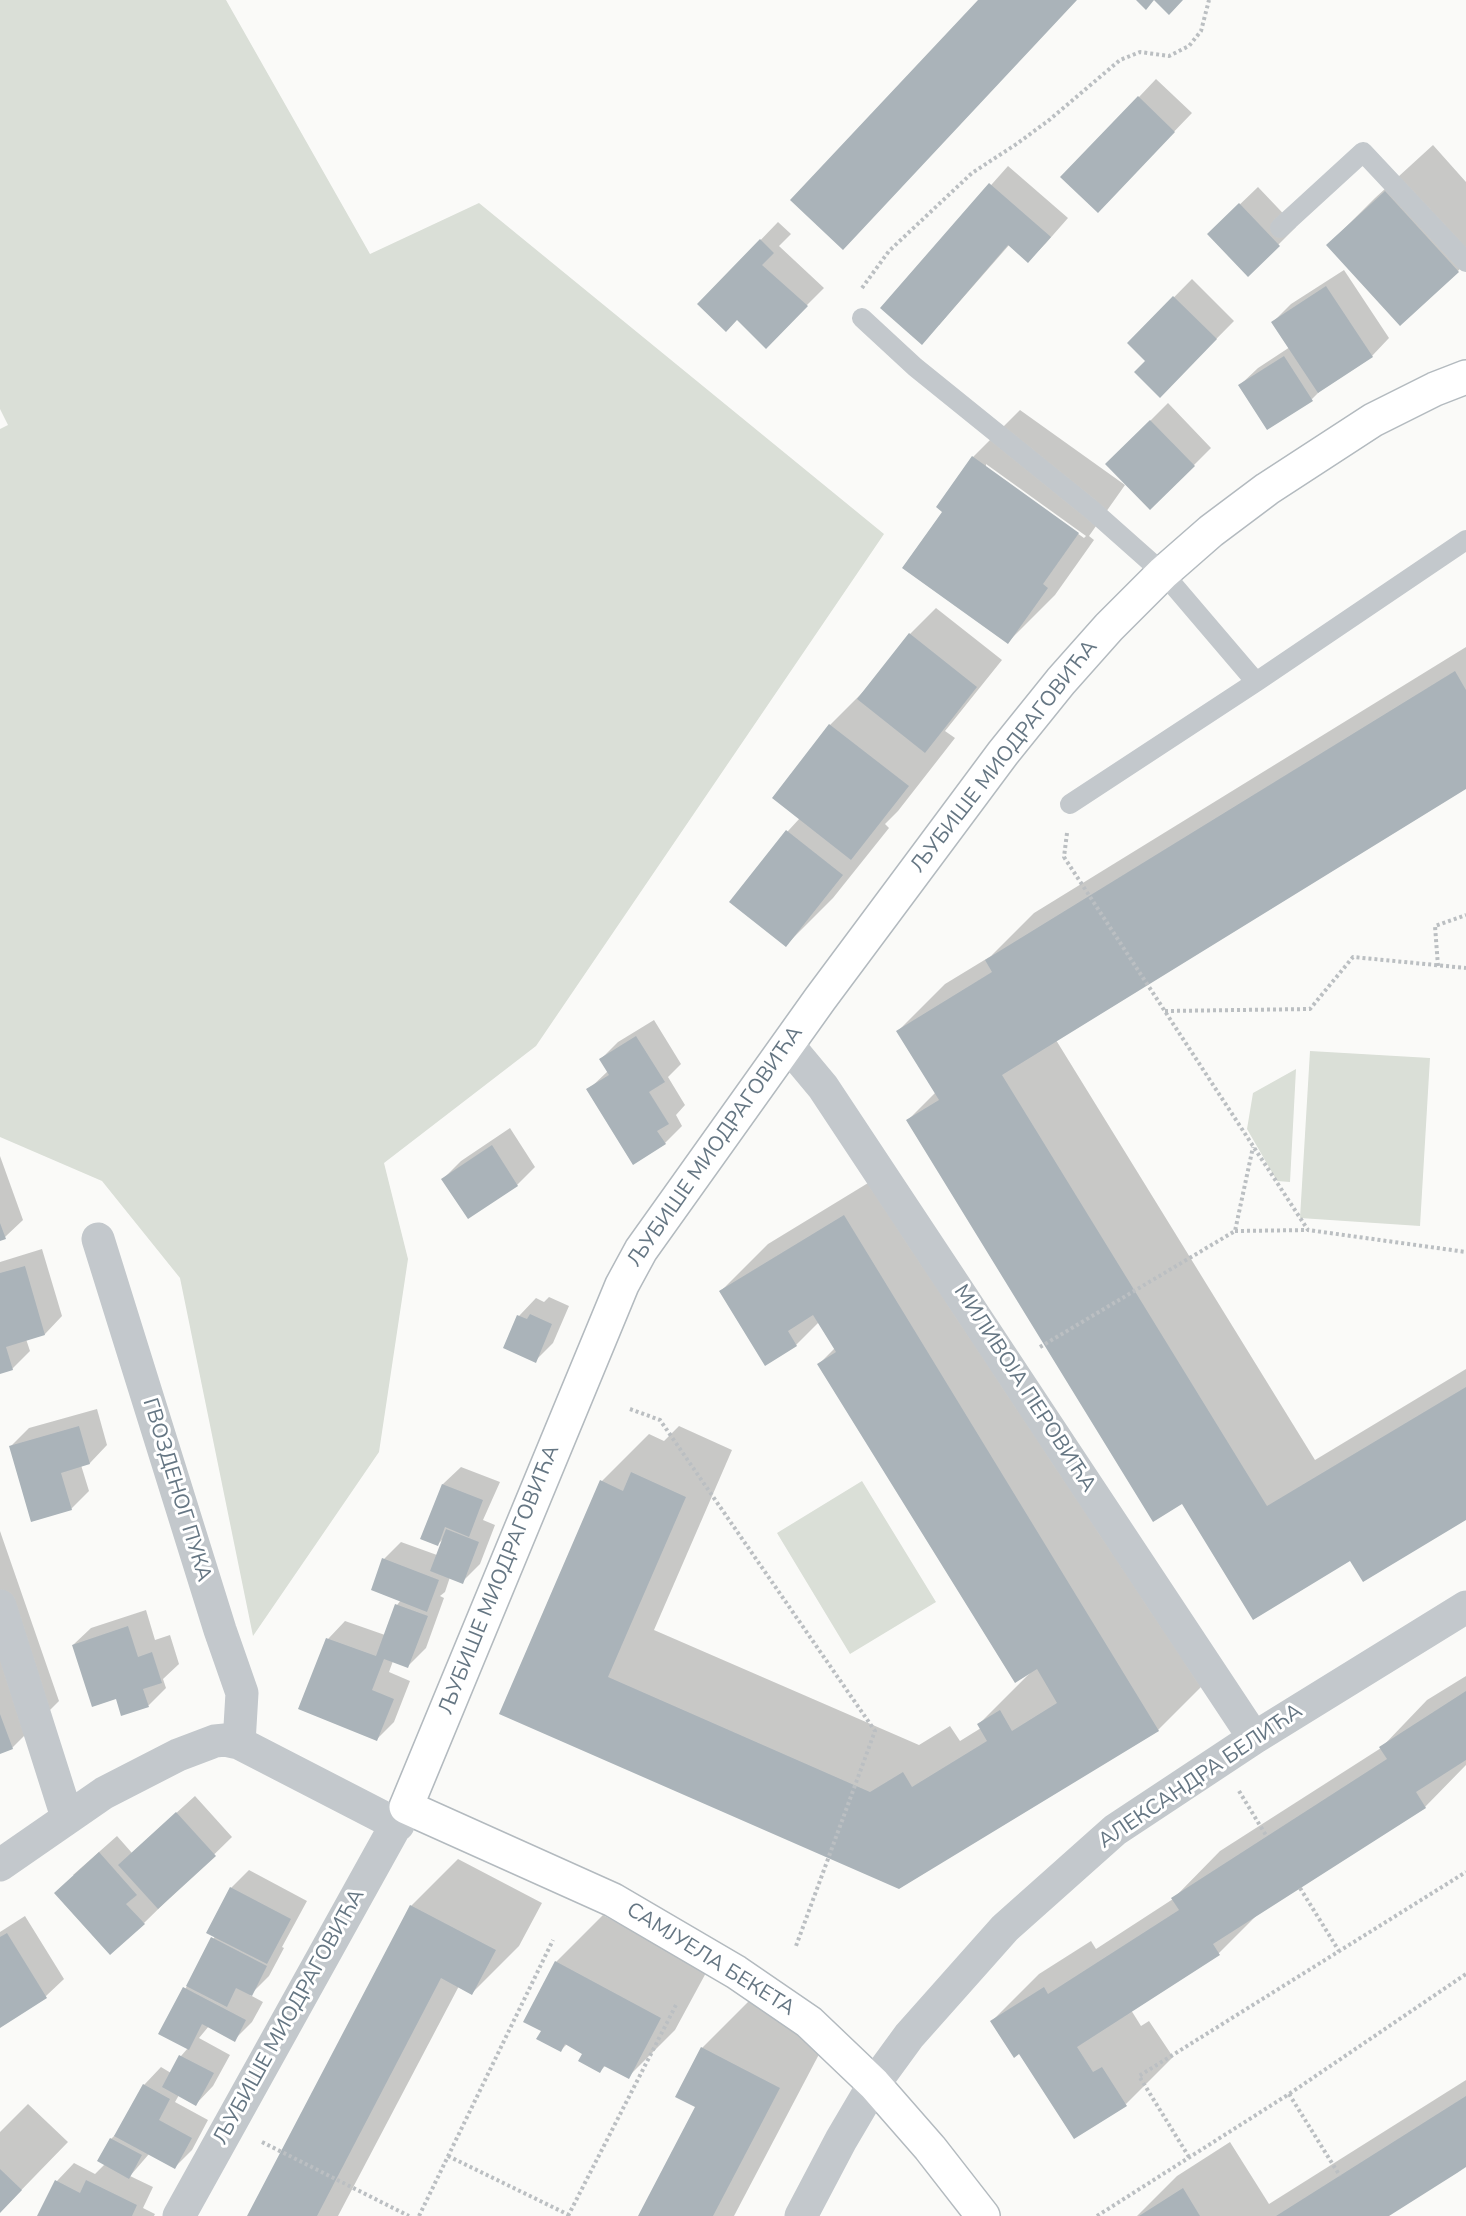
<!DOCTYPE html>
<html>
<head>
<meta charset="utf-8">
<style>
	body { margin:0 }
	canvas { display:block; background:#fafaf8 }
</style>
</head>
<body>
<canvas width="1466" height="2216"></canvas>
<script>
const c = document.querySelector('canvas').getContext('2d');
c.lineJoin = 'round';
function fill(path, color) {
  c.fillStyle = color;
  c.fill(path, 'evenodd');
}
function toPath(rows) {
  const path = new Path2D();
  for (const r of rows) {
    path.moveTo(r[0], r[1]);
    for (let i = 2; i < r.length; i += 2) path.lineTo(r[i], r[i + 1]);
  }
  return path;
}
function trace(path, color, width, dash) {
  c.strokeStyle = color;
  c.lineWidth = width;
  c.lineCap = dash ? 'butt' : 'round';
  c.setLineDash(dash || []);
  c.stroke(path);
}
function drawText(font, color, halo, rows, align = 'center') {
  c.font = font + ' "Nunito Sans",sans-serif';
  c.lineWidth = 6;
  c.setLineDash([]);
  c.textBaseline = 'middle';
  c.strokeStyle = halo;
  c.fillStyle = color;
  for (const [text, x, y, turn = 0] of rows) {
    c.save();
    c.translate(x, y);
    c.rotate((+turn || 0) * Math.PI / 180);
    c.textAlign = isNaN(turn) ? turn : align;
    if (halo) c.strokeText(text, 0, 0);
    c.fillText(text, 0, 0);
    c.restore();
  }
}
fill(toPath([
	[0,0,226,0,370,254,479,203,884,534,536,1046,384,1163,408,1259,379,1452,253,1636,180,1278,102,1181,0,1137,0,429,8,425,0,409],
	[1310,1051,1430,1058,1420,1226,1300,1218],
	[1296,1069,1290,1182,1277,1181,1247,1129,1253,1093],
	[862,1481,936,1602,850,1654,777,1533]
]), '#dadfd7');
fill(toPath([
	[1156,79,1192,113,1115,193,1139,97],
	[1433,145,1466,182,1466,262,1458,271,1328,245,1375,198],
	[1008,166,1068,218,1046,243,1028,261,1010,244,939,325,882,308],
	[1258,187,1296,227,1248,275,1209,234],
	[778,222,791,234,779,246,824,288,766,346,738,318,699,304],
	[1344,270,1389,338,1372,356,1324,387,1312,399,1240,385,1258,368,1290,347,1273,322,1291,304],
	[1192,279,1234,321,1160,396,1147,361,1129,343],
	[1168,403,1211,448,1194,465,1107,464],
	[1020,410,1125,485,1089,536,1094,540,1055,595,1008,642,944,511,938,507,973,457],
	[986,464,1086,536,1084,538,986,468],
	[936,608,1002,660,945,731,955,738,898,811,885,824,889,828,833,898,786,945,731,902,788,831,800,818,830,725,869,686,910,634],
	[1466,647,1466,787,1056,1040,1315,1460,1466,1369,1466,1518,1350,1559,1182,1502,908,1120,936,1092,898,1031,945,984,991,956,1034,913],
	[654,1020,681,1064,668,1077,685,1105,676,1115,682,1126,665,1143,588,1090,608,1071,601,1059,618,1042],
	[510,1128,535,1167,517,1185,469,1217,443,1179,461,1161],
	[0,1156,23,1220,5,1237,0,1239],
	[891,1169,1205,1683,1158,1730,899,1887,501,1713,602,1481,649,1434,664,1441,679,1426,732,1450,654,1630,919,1745,950,1726,960,1741,981,1728,979,1724,1031,1672,819,1364,835,1348,819,1322,796,1345,721,1291,768,1244],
	[42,1249,62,1316,45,1334,26,1339,30,1351,12,1369,0,1372,0,1262],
	[549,1297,569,1306,553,1343,535,1361,505,1347,519,1316,536,1298,544,1302],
	[97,1409,107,1445,90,1463,81,1465,89,1491,71,1509,11,1446,29,1428],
	[461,1467,500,1482,483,1520,495,1525,480,1564,462,1582,450,1577,445,1592,440,1596,444,1598,426,1648,408,1666,393,1661,389,1672,410,1681,394,1722,377,1739,328,1639,345,1621,385,1635,397,1605,401,1600,384,1559,401,1542,437,1555,444,1538,438,1544,422,1538,443,1484],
	[0,1531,59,1701,12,1748,0,1752],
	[146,1610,155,1640,170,1635,179,1664,163,1679,166,1688,149,1705,122,1714,117,1697,73,1645,91,1628],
	[1466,1676,1466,1765,1425,1807,1261,1911,1219,1953,1131,2010,1141,2026,1149,2021,1173,2057,1126,2104,1020,2052,992,2021,1039,1974,1091,1941,1096,1949,1173,1899,1220,1851,1381,1748,1427,1700],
	[195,1796,232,1837,144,1923,73,1875,117,1836,132,1853],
	[458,1859,542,1903,519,1946,472,1993,459,1986,338,2216,249,2216,411,1906],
	[249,1870,307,1901,282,1947,284,1948,269,1976,250,1995,263,2002,252,2022,234,2040,209,2026,199,2038,230,2055,213,2086,196,2104,179,2095,175,2102,208,2120,192,2150,175,2167,149,2154,130,2176,153,2187,143,2208,155,2214,154,2216,39,2216,57,2181,74,2163,95,2174,105,2164,111,2139,120,2130,144,2085,161,2067,171,2073,181,2056,188,2048,160,2034,215,1936,231,1888],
	[603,1915,707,1971,675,2030,628,2077,606,2065,600,2071,584,2053,567,2044,561,2050,543,2030,556,1962],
	[25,1916,64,1979,46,1996,0,2026,0,1932],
	[749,2001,826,2041,734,2216,640,2216,697,2106,677,2096,702,2048],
	[1466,2080,1466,2165,1386,2216,1137,2216,1177,2176,1230,2142,1269,2204],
	[28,2104,68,2142,0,2212,0,2132]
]), '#0003');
fill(toPath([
	[978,0,1077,0,843,250,790,200],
	[1136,0,1183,0,1169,15,1154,0,1146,10],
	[1138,96,1175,132,1098,213,1060,177],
	[989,183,1051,237,1028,263,1008,245,922,345,880,308],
	[1385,191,1459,272,1400,326,1326,245],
	[1239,203,1280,246,1248,277,1207,234],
	[760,239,774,253,762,265,808,306,766,349,737,320,726,332,697,304],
	[1326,286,1373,357,1318,393,1271,322],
	[1173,296,1217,339,1160,398,1134,372,1145,361,1127,343],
	[1284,356,1313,401,1267,430,1238,385],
	[1150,420,1195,466,1150,510,1105,464],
	[972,456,1079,533,1043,584,1048,588,1008,644,902,568,942,512,936,507],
	[909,633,977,687,925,753,857,699],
	[1455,671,1466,690,1466,789,1002,1075,1267,1506,1466,1387,1466,1520,1363,1582,1350,1561,1253,1620,1182,1504,1153,1522,906,1120,939,1100,896,1031,992,972,985,960],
	[829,724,909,786,851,860,772,798],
	[786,830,843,875,786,947,729,902],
	[636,1036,665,1082,649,1092,669,1124,657,1131,666,1144,633,1165,586,1089,609,1075,599,1059],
	[492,1145,518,1186,468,1219,441,1179],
	[844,1215,1159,1731,899,1889,499,1714,600,1480,623,1491,631,1472,686,1497,608,1677,870,1792,903,1772,912,1787,987,1741,977,1724,1000,1710,1012,1731,1057,1703,1037,1669,1015,1683,817,1364,836,1352,813,1315,788,1331,797,1346,765,1366,719,1291],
	[0,1223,6,1239,0,1241],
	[25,1266,45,1335,6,1347,13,1370,0,1374,0,1273],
	[530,1314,552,1324,536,1363,503,1348,517,1315,527,1319],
	[79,1426,90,1464,61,1473,72,1510,31,1522,9,1446],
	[442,1484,483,1500,469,1537,445,1527,438,1546,420,1539],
	[446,1529,479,1542,463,1584,430,1571],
	[382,1558,439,1580,427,1612,371,1590],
	[395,1604,428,1616,408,1668,384,1659,372,1690,394,1699,377,1741,298,1709,326,1638,376,1656],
	[128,1626,138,1657,152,1652,162,1683,143,1689,149,1707,121,1716,116,1699,92,1707,72,1645],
	[1466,1691,1466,1760,1416,1792,1426,1808,1213,1944,1220,1955,1077,2047,1093,2072,1102,2067,1127,2106,1074,2139,1019,2054,1014,2058,990,2021,1044,1987,1048,1994,1179,1910,1171,1898,1387,1759,1379,1747],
	[0,1714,13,1749,0,1754],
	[176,1812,216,1856,158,1909,118,1865],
	[99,1852,137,1895,126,1904,145,1924,110,1955,54,1893],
	[230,1887,291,1919,267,1964,206,1933],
	[410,1905,496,1950,472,1995,441,1978,317,2216,247,2216],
	[7,1933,47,1998,0,2028,0,1937],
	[211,1937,267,1966,252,1996,236,1988,227,2007,186,1986],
	[555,1961,661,2018,629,2079,604,2066,600,2073,578,2061,582,2054,565,2044,561,2052,536,2039,541,2031,523,2022],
	[183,1987,246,2020,235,2042,202,2024,189,2050,158,2034],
	[701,2047,780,2088,713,2216,638,2216,695,2107,675,2097],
	[179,2055,214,2073,196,2106,162,2087],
	[143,2084,170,2099,159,2120,192,2138,175,2169,114,2136],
	[1466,2096,1466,2167,1457,2173,1389,2216,1276,2216],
	[110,2138,142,2155,129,2179,97,2161],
	[0,2169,22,2190,0,2213],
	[55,2180,80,2193,86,2180,137,2205,132,2216,37,2216],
	[1183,2188,1200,2216,1139,2216]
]), '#aab3b9');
const secondary = toPath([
	[983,2216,930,2148,874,2084,809,2022,736,1972,613,1900,406,1807,622,1285,641,1250,820,999,1003,753,1061,681,1109,627,1163,573,1211,531,1267,489,1373,420,1435,389,1466,377]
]);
trace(secondary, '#b3babf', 36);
trace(toPath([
	[862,288,889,251,972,173,1015,145,1048,121,1120,60,1140,52,1169,56,1189,46,1201,31,1209,0],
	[1067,833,1064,857,1308,1230,1466,1252],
	[1438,966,1435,926,1466,915],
	[1165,1011,1310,1009,1353,957,1466,968],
	[1235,1231,1308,1230],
	[1040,1347,1235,1231,1253,1147],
	[630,1409,660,1420,875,1731,796,1946],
	[1239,1791,1267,1837],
	[1300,1888,1339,1951],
	[1289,2094,1340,2176],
	[262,2142,409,2216],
	[448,2156,569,2215],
	[1189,2157,1139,2076,1466,1872],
	[419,2216,553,1940],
	[568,2216,677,2003],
	[1097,2216,1289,2094,1466,1974]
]), '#bbbfc2', 4, [3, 3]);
trace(toPath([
	[1280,228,1363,152,1466,262],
	[862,318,915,367,1092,510,1163,573,1256,682],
	[1070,804,1256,682,1466,540]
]), '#c3c8cc', 20);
trace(toPath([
	[788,1045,823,1087,1254,1738],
	[98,1239,220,1630,242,1693,239,1743],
	[0,1606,67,1817],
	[0,1865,104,1793,178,1755,215,1741,225,1740,239,1743,398,1825],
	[179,2216,406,1807],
	[801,2216,841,2140,874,2084,909,2036,1005,1928,1115,1830,1254,1738,1466,1607]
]), '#c3c8cc', 33);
trace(secondary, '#fff', 33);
drawText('21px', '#657683', '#fff', [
	["ЉУБИШЕ МИОДРАГОВИЋА",1005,757,-52],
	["ЉУБИШЕ МИОДРАГОВИЋА",716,1147,-55],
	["МИЛИВОЈА ПЕРОВИЋА",1024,1389,57],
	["ГВОЗДЕНОГ ПУКА",176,1490,73],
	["ЉУБИШЕ МИОДРАГОВИЋА",500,1580,-68],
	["АЛЕКСАНДРА БЕЛИЋА",1201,1777,-34],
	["САМЈУЕЛА БЕКЕТА",710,1960,32],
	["ЉУБИШЕ МИОДРАГОВИЋА",290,2017,-61]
]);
</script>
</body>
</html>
